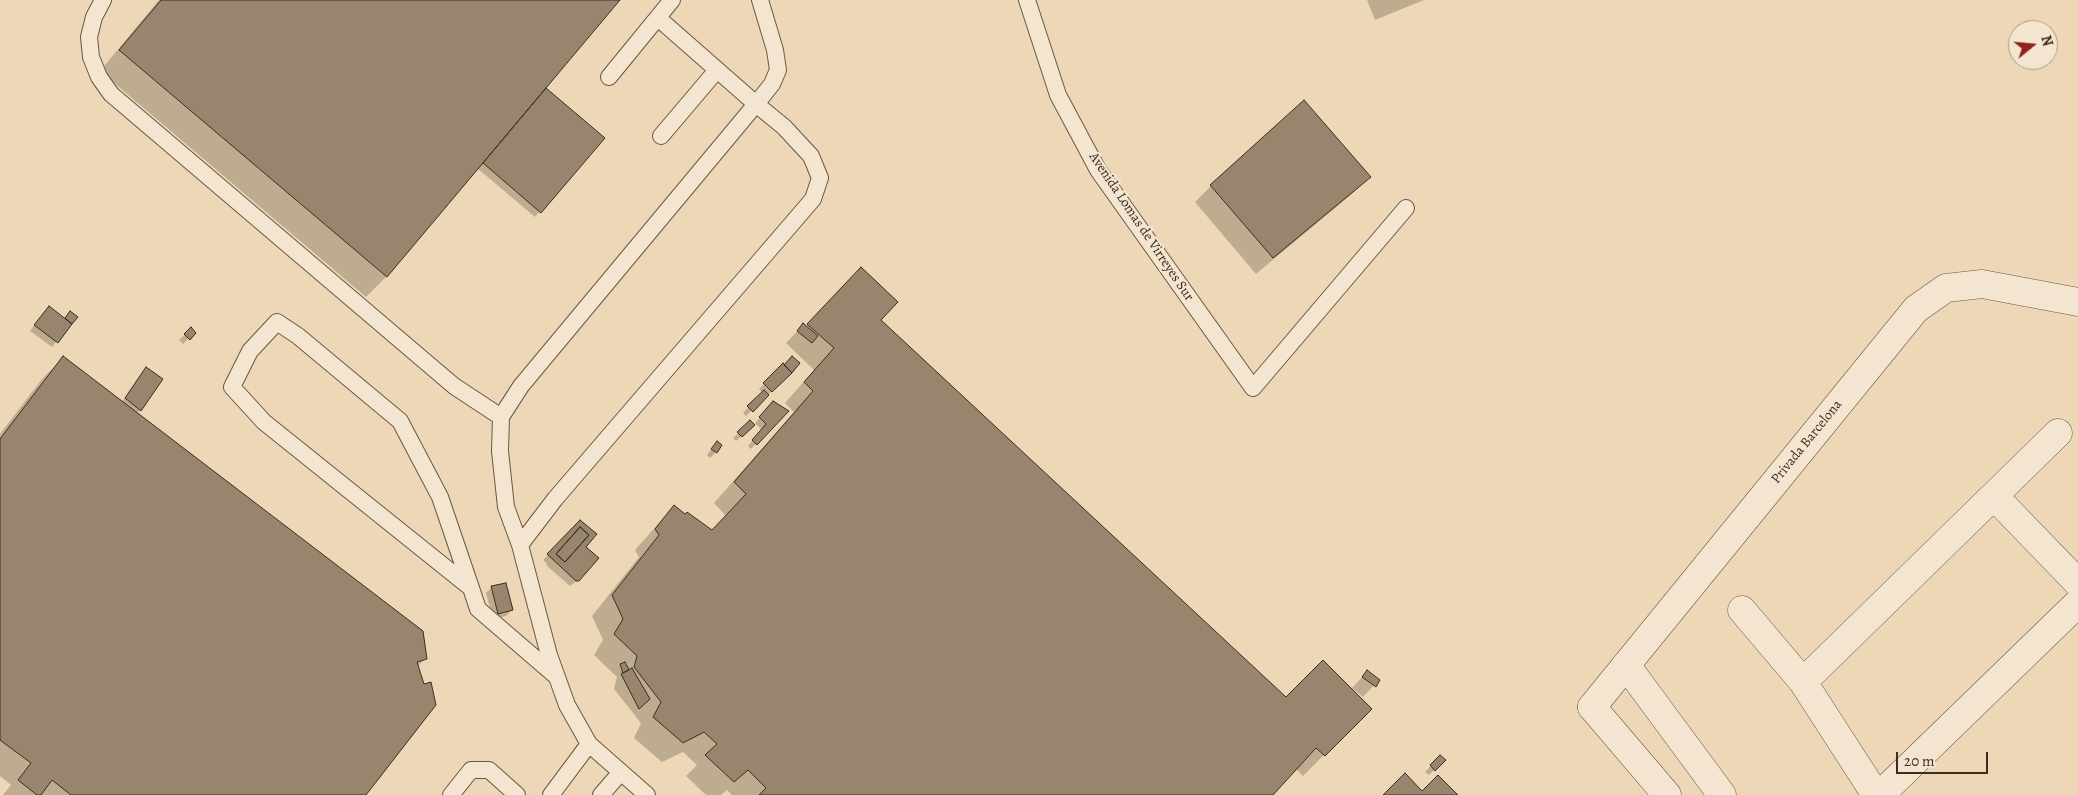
<!DOCTYPE html>
<html>
<head>
<meta charset="utf-8">
<style>
	body { margin:0 }
	#map { position:relative; width:2078px; height:795px; overflow:hidden; background:#eed7b6; font-family:Alegreya,serif }
	canvas { display:block }
	.north { position:absolute; left:2008px; top:20px; width:50px; height:50px; box-sizing:border-box; background:#f4e5d0; border:1px solid #aa9b8a; border-radius:50%; rotate:73deg; font-size:14px; font-weight:700; line-height:20px; text-align:center; color:#3a2d21 }
	.north::after { content:''; display:block; margin:auto; width:18px; height:22px; background:#8f2418; clip-path:polygon(50% 0,100% 100%,50% 72%,0 100%) }
	.scale { position:absolute; left:1896px; top:752px; width:92px; height:22px; box-sizing:border-box; border:2px solid #3a2d21; border-top:0; padding-left:6px; font-size:15px; line-height:18px; white-space:nowrap; color:#3a2d21; -webkit-text-stroke:4px #f4e5d0; paint-order:stroke }
</style>
</head>
<body>
<div id="map">
<canvas width="2078" height="795"></canvas>
<div class="north">N</div>
<div class="scale">20 m</div>
</div>
<script>
const c = document.querySelector('canvas').getContext('2d');
c.lineJoin = 'round';
function fill(path, color) {
  c.fillStyle = color;
  c.fill(path, 'evenodd');
}
function toPath(rows) {
  const path = new Path2D();
  for (const r of rows) {
    path.moveTo(r[0], r[1]);
    for (let i = 2; i < r.length; i += 2) path.lineTo(r[i], r[i + 1]);
  }
  return path;
}
function trace(path, color, width, dash) {
  c.strokeStyle = color;
  c.lineWidth = width;
  c.lineCap = dash ? 'butt' : 'round';
  c.setLineDash(dash || []);
  c.stroke(path);
}
function drawText(font, color, halo, rows, align = 'center') {
  c.font = font + ' Alegreya,serif';
  c.lineWidth = 4.5;
  c.setLineDash([]);
  c.textBaseline = 'middle';
  c.strokeStyle = halo;
  c.fillStyle = color;
  for (const [text, x, y, turn = 0] of rows) {
    c.save();
    c.translate(x, y);
    c.rotate((+turn || 0) * Math.PI / 180);
    c.textAlign = isNaN(turn) ? turn : align;
    if (halo) c.strokeText(text, 0, 0);
    c.fillText(text, 0, 0);
    c.restore();
  }
}
fill(toPath([
	[159,0,618,0,544,88,603,138,535,217,477,168,387,276,366,297,100,71],
	[1367,0,1424,0,1375,20],
	[1369,177,1353,193,1256,274,1195,202,1211,186],
	[840,289,879,320,1286,699,1370,709,1303,776,1296,769,1272,795,732,795,727,790,721,795,706,795,686,776,697,765,683,752,662,762,634,738,641,723,614,689,617,677,594,655,603,640,592,616,639,557,635,550,674,506,685,516,712,531,726,516,714,503,794,412,785,403,814,370,786,343,803,325,805,327],
	[43,313,64,319,70,313,76,317,52,347,30,331],
	[191,329,194,333,183,344,179,340],
	[792,357,772,391,746,416,743,413,762,393,759,389],
	[63,358,121,403,141,374,140,410,136,414,426,658,417,667,365,795,3,795,11,785,0,776,0,434,42,379],
	[784,407,787,411,751,449,748,446,762,430,755,423,768,408,781,409],
	[748,431,736,441,733,438,738,433],
	[712,448,716,452,710,458,707,455],
	[580,522,584,548,578,580,570,586,546,565,547,564,543,560],
	[505,584,512,610,506,616,493,619,486,593,491,588],
	[1367,672,1379,680,1363,697,1352,688],
	[1440,756,1444,760,1429,775,1425,772]
]), '#0003');
const building = toPath([
	[161,0,620,0,387,277,119,50,161,0],
	[546,88,605,138,541,213,483,163,546,88],
	[1304,100,1371,177,1273,258,1210,185,1304,100],
	[861,267,898,302,881,320,1286,697,1323,660,1372,709,1325,756,1316,748,1273,795,759,795,766,788,748,770,734,782,705,755,717,744,704,732,683,743,653,717,661,702,634,667,637,656,614,634,623,619,612,595,659,535,655,529,674,505,685,514,687,512,712,530,746,494,734,482,813,391,804,382,834,348,807,324,861,267],
	[49,306,72,324,58,343,34,325,49,306],
	[70,311,78,317,72,324,65,318,70,311],
	[803,323,818,336,812,343,797,331,803,323],
	[191,327,196,333,190,340,184,334,191,327],
	[63,356,423,631,427,659,417,662,424,684,431,682,436,705,366,795,71,795,52,780,41,795,37,795,18,780,31,763,0,740,0,439,63,356],
	[792,356,800,363,792,373,784,365,792,356],
	[783,363,792,373,772,392,763,383,783,363],
	[146,367,163,379,141,411,125,398,146,367],
	[764,390,769,395,753,412,747,406,764,390],
	[773,401,789,411,757,445,752,440,766,424,759,417,773,401],
	[750,420,755,425,742,437,737,432,750,420],
	[717,441,722,445,717,453,711,449,717,441],
	[580,520,597,534,586,547,599,558,579,581,576,581,547,554,580,520],
	[580,527,589,535,565,562,556,554,580,527],
	[580,527,589,535,565,562,556,554,580,527],
	[506,583,513,610,498,614,491,586,506,583],
	[625,662,629,670,623,673,620,664,625,662],
	[632,668,650,699,639,709,621,674,632,668],
	[1367,670,1380,680,1376,687,1362,677,1367,670],
	[1440,755,1446,760,1435,771,1430,765,1440,755],
	[1405,773,1422,791,1438,775,1458,795,1383,795,1405,773]
]);
fill(building, '#98856e');
trace(building, '#3a2d21', 1);
const service = toPath([
	[103,0,94,17,89,37,91,57,99,77,111,94,454,386,501,417],
	[1027,0,1058,95,1098,170,1253,388,1406,208],
	[658,18,756,104,772,84,778,70,775,50,760,0],
	[609,77,672,0],
	[756,104,784,127,811,156,820,178,813,199,555,499,520,545,506,507,500,451,501,417,521,386,756,104],
	[661,136,717,70],
	[520,545,549,655,567,705,589,744,647,795],
	[471,588,264,422,232,387,250,351,277,322,298,336,400,421,440,497,471,588,478,609,557,677],
	[451,795,471,770,489,770,517,795],
	[551,795,589,744],
	[601,795,621,772]
]);
const minor = toPath([
	[1994,496,2078,583],
	[1742,610,1803,682,1876,795],
	[1803,682,2058,433],
	[1592,707,1916,309,1946,288,1982,284,2078,302],
	[1880,795,2078,603]
]);
const tertiary = toPath([
	[1626,665,1722,795],
	[1592,707,1667,795]
]);
trace(service, '#675846', 18);
trace(minor, '#675846', 29);
trace(tertiary, '#675846', 29);
trace(service, '#f4e5d0', 16);
trace(minor, '#f4e5d0', 28);
trace(tertiary, '#f4e5d0', 28);
drawText('14px', '#3a2d21', '#f4e5d0', [
	["Avenida Lomas de Virreyes Sur",1141,227,56],
	["Privada Barcelona",1807,442,-51]
]);
</script>
</body>
</html>
